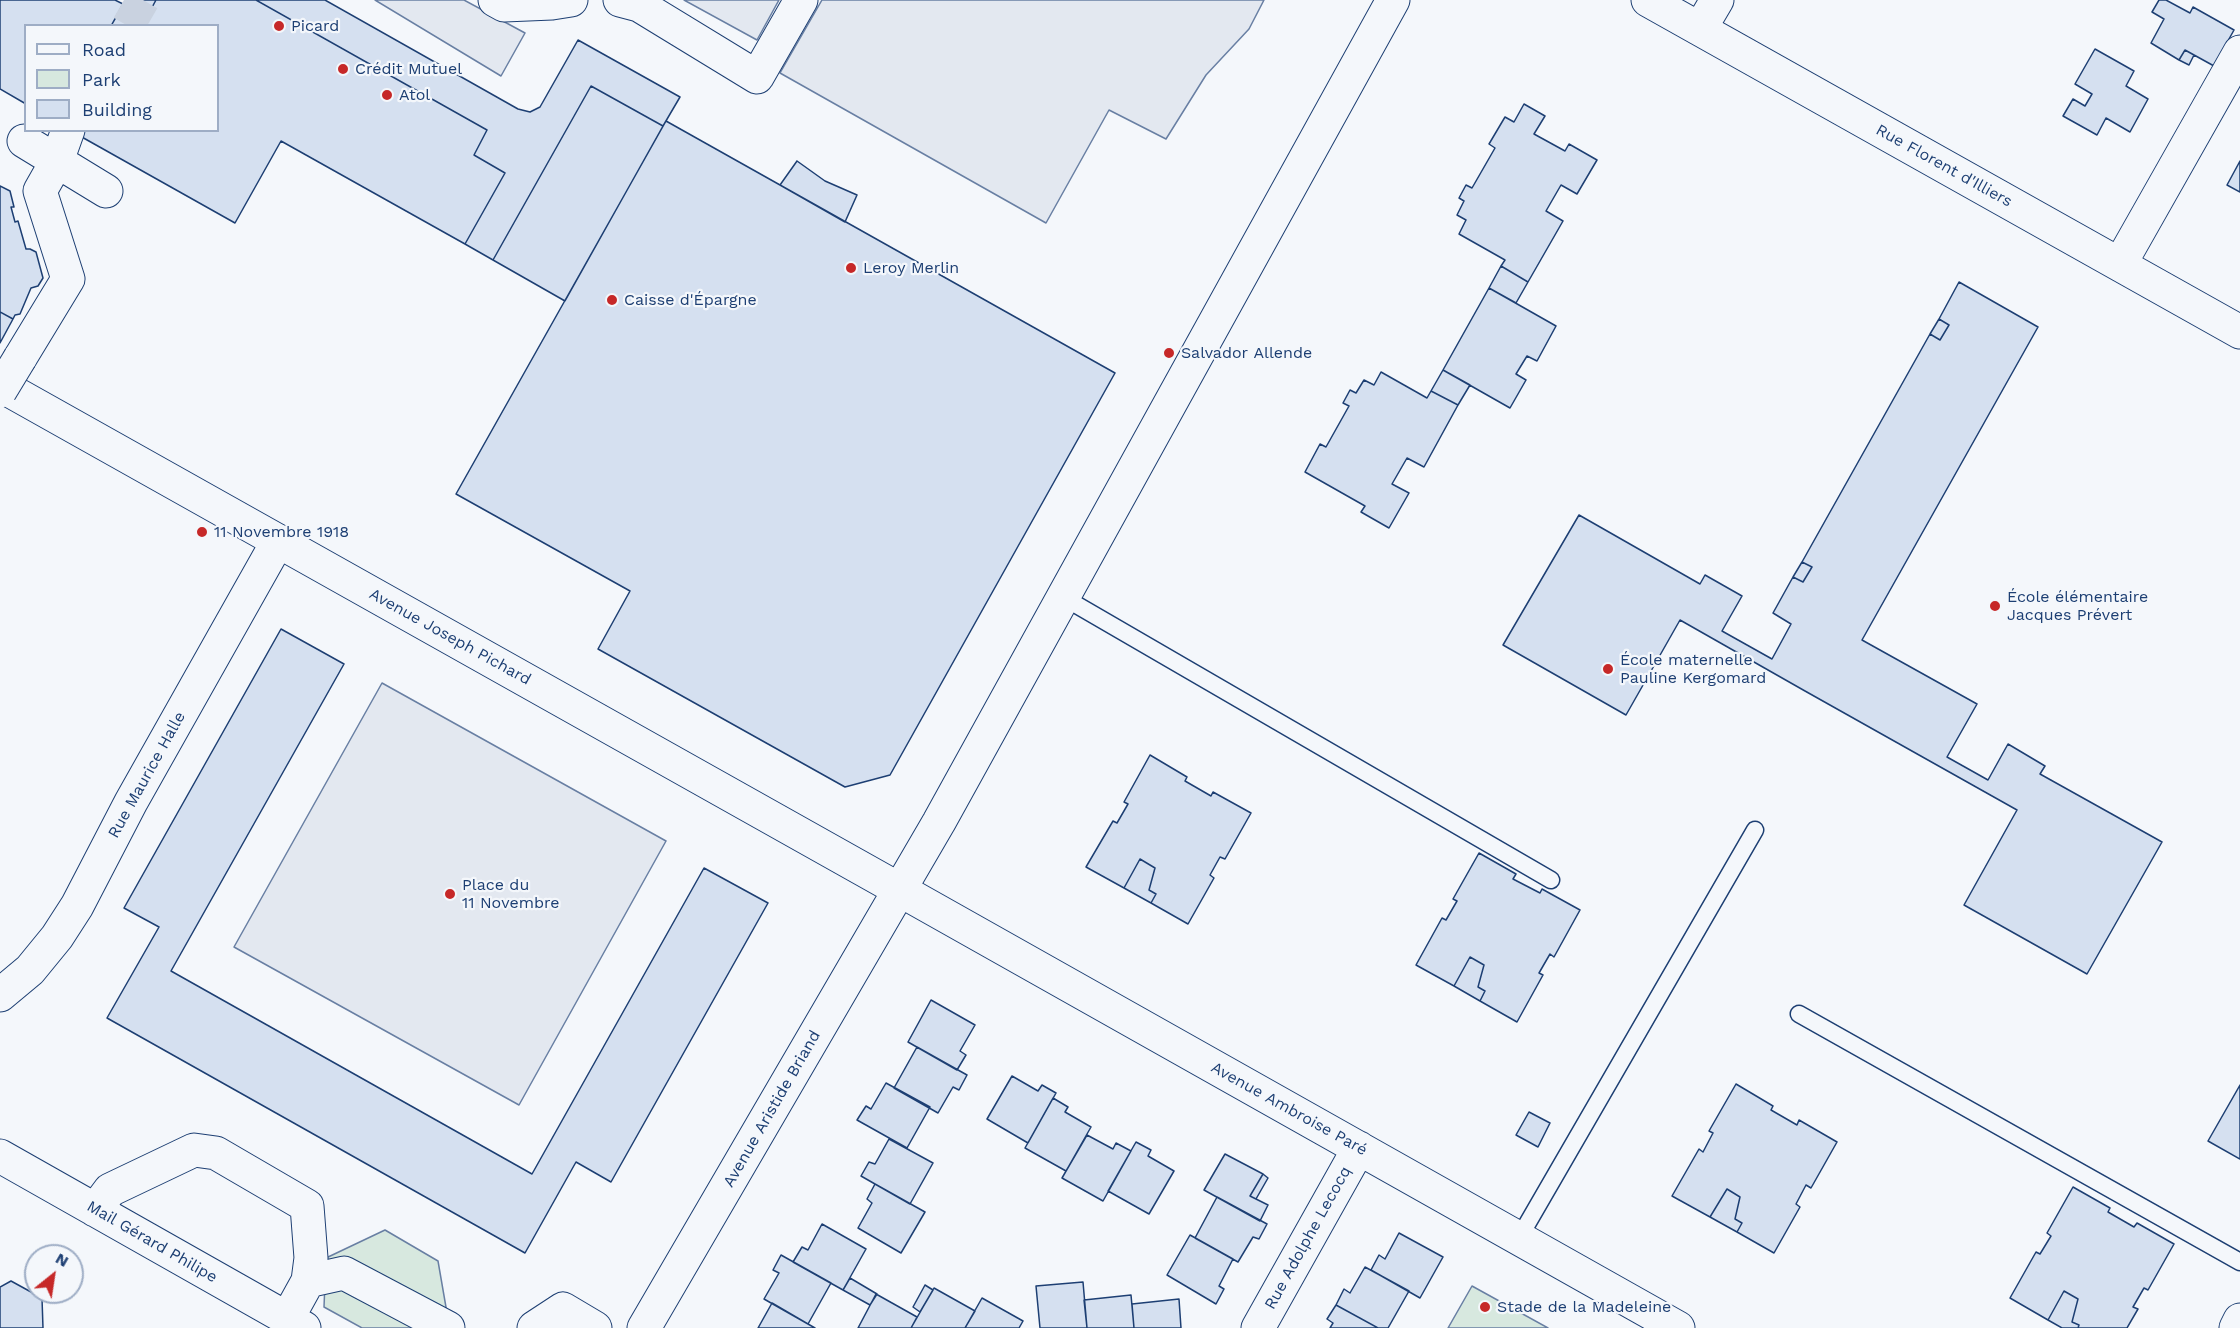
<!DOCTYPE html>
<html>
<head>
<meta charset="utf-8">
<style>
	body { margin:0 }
	#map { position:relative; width:2240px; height:1328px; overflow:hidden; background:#f4f7fb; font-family:"Work Sans",sans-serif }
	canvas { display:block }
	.legend { position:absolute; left:24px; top:24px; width:195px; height:108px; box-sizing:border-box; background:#f4f7fb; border:2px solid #9eadc5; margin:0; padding:8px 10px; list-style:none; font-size:18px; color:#1d3f73 }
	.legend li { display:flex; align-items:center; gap:12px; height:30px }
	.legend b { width:30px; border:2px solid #9eadc5 }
	.north { position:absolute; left:24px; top:1244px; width:60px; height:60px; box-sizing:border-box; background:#f4f7fb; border:2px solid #9eadc5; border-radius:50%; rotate:30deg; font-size:16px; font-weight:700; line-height:24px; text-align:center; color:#1d3f73 }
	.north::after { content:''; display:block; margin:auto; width:21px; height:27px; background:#c62828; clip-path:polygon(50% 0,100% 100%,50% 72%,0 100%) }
</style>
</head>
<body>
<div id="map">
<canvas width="2240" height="1328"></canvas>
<ul class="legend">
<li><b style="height:8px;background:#f4f7fb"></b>Road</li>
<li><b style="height:16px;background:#d7e8df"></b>Park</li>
<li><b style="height:16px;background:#d5e0f0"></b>Building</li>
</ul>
<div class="north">N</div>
</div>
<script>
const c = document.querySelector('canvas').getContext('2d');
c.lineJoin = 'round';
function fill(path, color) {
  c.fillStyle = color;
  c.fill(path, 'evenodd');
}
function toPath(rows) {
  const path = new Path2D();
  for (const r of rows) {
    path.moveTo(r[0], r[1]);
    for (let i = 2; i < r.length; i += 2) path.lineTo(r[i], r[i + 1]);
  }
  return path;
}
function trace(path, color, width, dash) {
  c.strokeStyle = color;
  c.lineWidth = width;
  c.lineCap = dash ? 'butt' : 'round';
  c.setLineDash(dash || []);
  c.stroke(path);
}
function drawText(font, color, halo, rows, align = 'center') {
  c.font = font + ' "Work Sans",sans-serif';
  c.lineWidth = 4.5;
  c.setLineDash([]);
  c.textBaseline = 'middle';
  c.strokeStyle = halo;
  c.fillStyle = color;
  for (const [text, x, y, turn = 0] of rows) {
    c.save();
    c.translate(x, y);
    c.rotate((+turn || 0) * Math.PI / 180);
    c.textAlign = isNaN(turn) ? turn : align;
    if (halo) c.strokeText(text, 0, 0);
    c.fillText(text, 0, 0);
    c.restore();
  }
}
const green = toPath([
	[385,1230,438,1261,447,1313,440,1328,362,1328,324,1307,326,1258,385,1230],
	[1472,1286,1548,1328,1448,1328,1472,1286]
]);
fill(green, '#d7e8df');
trace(green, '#687fa3', 1.5);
const parking = toPath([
	[375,0,464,0,525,33,501,76,375,0],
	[684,0,779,0,757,40,684,0],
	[822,0,1264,0,1249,29,1206,75,1166,139,1109,110,1046,223,780,73,822,0],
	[382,683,666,841,519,1105,234,947,382,683]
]);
fill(parking, '#e3e8f0');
trace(parking, '#687fa3', 1.5);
const building = toPath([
	[0,0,115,0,123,4,111,26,26,26,26,104,0,89,0,0],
	[126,0,156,0,142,26,111,26,126,0],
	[156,0,256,0,487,130,474,155,505,173,465,244,281,141,235,223,80,136,83,130,218,130,218,26,142,26,156,0],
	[256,0,325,0,518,109,530,112,540,107,578,40,680,97,663,126,591,86,493,260,465,244,505,173,474,155,487,130,256,0],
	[2159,0,2166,0,2190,13,2193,7,2234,30,2214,66,2185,50,2179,60,2151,43,2164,19,2152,12,2159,0],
	[2095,49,2134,71,2126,86,2148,99,2130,132,2106,118,2097,135,2063,116,2073,99,2085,106,2092,94,2075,84,2095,49],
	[2185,50,2194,55,2189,65,2179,60,2185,50],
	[591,86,663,126,565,301,493,260,591,86],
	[1524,104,1545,116,1534,134,1565,151,1569,144,1597,160,1577,194,1561,185,1546,211,1563,221,1528,282,1501,266,1505,260,1459,234,1466,220,1457,215,1464,201,1459,198,1466,185,1472,188,1495,148,1489,144,1505,117,1514,122,1524,104],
	[666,121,1115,373,890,775,845,787,598,649,630,591,456,494,666,121],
	[797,161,825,181,857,195,845,222,780,185,797,161],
	[2240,161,2240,192,2227,185,2240,161],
	[0,186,10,191,14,207,11,207,15,222,18,221,26,249,30,249,36,252,43,278,38,286,31,288,20,314,15,315,13,319,0,312,0,186],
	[1501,266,1528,282,1516,303,1489,288,1501,266],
	[1959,282,2038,327,1862,640,1977,704,1947,757,1988,780,2008,744,2045,766,2040,774,2162,842,2087,974,1964,905,2017,810,1805,691,1680,620,1626,715,1503,645,1579,515,1700,584,1705,575,1742,596,1722,631,1772,659,1791,624,1773,613,1793,577,1803,582,1812,567,1802,562,1930,334,1940,340,1949,325,1939,319,1959,282],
	[1489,288,1556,326,1537,361,1527,356,1516,374,1526,380,1510,408,1443,370,1489,288],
	[0,312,13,319,0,343,0,312],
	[1939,319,1949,325,1940,340,1930,334,1939,319],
	[1443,370,1470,385,1458,405,1431,391,1443,370],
	[1381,372,1427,398,1431,391,1458,405,1424,467,1407,458,1392,484,1409,493,1389,528,1361,512,1365,506,1305,472,1320,444,1326,447,1349,406,1343,403,1350,390,1356,393,1364,380,1374,385,1381,372],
	[1802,562,1812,567,1803,582,1793,577,1802,562],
	[281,629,344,664,171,971,532,1174,704,868,768,903,611,1182,576,1162,525,1253,107,1018,159,927,124,908,281,629],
	[1150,755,1187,777,1185,781,1211,796,1213,792,1251,813,1225,859,1220,857,1210,875,1214,878,1188,924,1151,903,1156,894,1149,890,1155,868,1140,859,1124,888,1086,867,1113,821,1117,823,1128,804,1124,802,1150,755],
	[1479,853,1516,874,1513,879,1540,893,1542,889,1580,910,1554,957,1550,954,1539,973,1543,975,1517,1022,1480,1001,1485,991,1478,987,1484,965,1470,957,1454,986,1416,965,1442,918,1446,920,1457,901,1453,899,1479,853],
	[1140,859,1155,868,1149,890,1156,894,1151,903,1124,888,1140,859],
	[1470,957,1484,965,1478,987,1485,991,1480,1001,1454,986,1470,957],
	[931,1000,975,1025,960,1051,966,1055,957,1070,908,1042,931,1000],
	[917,1047,967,1075,959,1090,953,1087,938,1113,894,1088,917,1047],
	[1012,1076,1038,1091,1042,1085,1056,1093,1028,1143,987,1119,1012,1076],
	[886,1083,930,1107,907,1148,857,1120,866,1106,871,1109,886,1083],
	[1736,1084,1773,1106,1771,1110,1797,1125,1799,1120,1837,1142,1811,1188,1806,1185,1796,1204,1800,1207,1774,1253,1737,1232,1742,1223,1735,1219,1740,1197,1727,1189,1710,1217,1672,1196,1699,1149,1703,1152,1713,1133,1709,1131,1736,1084],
	[2240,1085,2240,1159,2208,1141,2240,1085],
	[1053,1098,1068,1107,1065,1112,1091,1127,1066,1171,1025,1148,1053,1098],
	[1529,1112,1550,1123,1538,1147,1516,1135,1529,1112],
	[1087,1135,1113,1149,1116,1143,1131,1151,1103,1201,1062,1178,1087,1135],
	[889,1139,933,1163,910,1204,861,1176,869,1162,875,1164,889,1139],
	[1136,1142,1151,1150,1148,1156,1174,1171,1149,1214,1108,1191,1136,1142],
	[1225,1154,1263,1174,1250,1196,1268,1205,1260,1221,1204,1190,1225,1154],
	[1263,1174,1268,1178,1256,1199,1250,1196,1263,1174],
	[875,1184,925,1212,901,1253,858,1228,872,1203,867,1199,875,1184],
	[2073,1187,2110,1208,2108,1212,2134,1227,2137,1223,2174,1244,2148,1290,2144,1288,2133,1307,2138,1309,2127,1328,2078,1328,2079,1325,2072,1322,2078,1299,2064,1291,2048,1320,2010,1298,2036,1252,2040,1254,2051,1236,2047,1233,2073,1187],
	[1727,1189,1740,1197,1735,1219,1742,1223,1737,1232,1710,1217,1727,1189],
	[1217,1197,1267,1224,1259,1239,1253,1237,1238,1262,1195,1238,1217,1197],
	[822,1224,866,1249,843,1290,793,1262,802,1247,808,1250,822,1224],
	[1399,1233,1443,1257,1420,1298,1371,1270,1379,1255,1385,1259,1399,1233],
	[1190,1235,1233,1259,1219,1286,1224,1289,1216,1304,1167,1275,1190,1235],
	[781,1255,831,1283,808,1324,764,1299,779,1273,773,1270,781,1255],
	[1365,1267,1409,1291,1388,1328,1378,1328,1336,1305,1344,1289,1350,1293,1365,1267],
	[850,1278,877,1294,870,1305,843,1290,850,1278],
	[11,1281,42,1298,43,1328,0,1328,0,1287,11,1281],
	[1083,1282,1087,1328,1040,1328,1036,1286,1083,1282],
	[925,1285,933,1290,920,1312,913,1307,925,1285],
	[934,1288,975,1311,965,1328,911,1328,934,1288],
	[2064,1291,2078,1299,2072,1322,2079,1325,2078,1328,2062,1328,2048,1320,2064,1291],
	[876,1294,917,1317,911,1328,858,1328,876,1294],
	[1131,1295,1134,1328,1087,1328,1084,1300,1131,1295],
	[982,1298,1023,1321,1019,1328,965,1328,982,1298],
	[1179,1299,1181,1328,1134,1328,1132,1304,1179,1299],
	[772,1303,808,1324,815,1328,758,1328,772,1303],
	[1336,1305,1378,1328,1330,1328,1333,1323,1327,1319,1336,1305]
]);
fill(building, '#d5e0f0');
trace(building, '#1d3f73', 1.5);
trace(toPath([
	[128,26,143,0]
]), '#c9d2e0', 33, [33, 16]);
const lane = toPath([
	[1063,597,1551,880],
	[1799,1014,2240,1262],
	[1519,1238,1755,830]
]);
const street = toPath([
	[495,0,504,5,552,3,571,0],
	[620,0,639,5,757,77,801,0],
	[1648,0,2240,332],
	[1700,29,1717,0],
	[24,141,106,191],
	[2120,264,2240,52],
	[20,358,68,279,40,191,57,161,68,130],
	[900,890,1678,1328],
	[0,995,30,970,57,937,77,906,131,802,278,541],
	[0,1156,304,1328],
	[95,1210,110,1190,194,1150,216,1153,307,1206,311,1258,308,1281,287,1319],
	[308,1281,344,1273,448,1328],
	[534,1328,563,1309,595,1328],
	[1258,1328,1359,1148],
	[2236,1328,2240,1320]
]);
const secondary = toPath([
	[0,385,900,890],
	[644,1328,939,822,1393,0]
]);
trace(lane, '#1d3f73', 19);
trace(street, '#1d3f73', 35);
trace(secondary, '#1d3f73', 35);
trace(lane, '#f4f7fb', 16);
trace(street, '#f4f7fb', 33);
trace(secondary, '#f4f7fb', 33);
const streetBridge = toPath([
	[0,391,20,358]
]);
trace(streetBridge, '#1d3f73', 35, []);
trace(streetBridge, '#f4f7fb', 33);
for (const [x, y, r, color] of [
	[279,26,6,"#c62828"],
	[343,69,6,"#c62828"],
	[387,95,6,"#c62828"],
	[851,268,6,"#c62828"],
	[612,300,6,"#c62828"],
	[1169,353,6,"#c62828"],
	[202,532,6,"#c62828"],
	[1995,606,6,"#c62828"],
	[1608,669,6,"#c62828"],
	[450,894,6,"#c62828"],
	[1485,1307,6,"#c62828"]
]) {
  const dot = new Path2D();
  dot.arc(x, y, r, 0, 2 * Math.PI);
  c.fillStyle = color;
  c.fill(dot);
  trace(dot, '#f4f7fb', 2);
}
drawText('16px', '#1d3f73', '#f4f7fb', [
	["Picard",291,26],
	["Crédit Mutuel",355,69],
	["Atol",399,95],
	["Leroy Merlin",863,268],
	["Caisse d'Épargne",624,300],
	["Salvador Allende",1181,353],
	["11 Novembre 1918",214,532],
	["École élémentaire",2007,597],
	["Jacques Prévert",2007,615],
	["École maternelle",1620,660],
	["Pauline Kergomard",1620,678],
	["Place du",462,885],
	["11 Novembre",462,903],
	["Stade de la Madeleine",1497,1307]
], 'left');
drawText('16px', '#1d3f73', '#f4f7fb', [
	["Rue Florent d'Illiers",1944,166,29],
	["Avenue Joseph Pichard",450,637,29],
	["Rue Maurice Halle",147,775,-61],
	["Avenue Aristide Briand",772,1109,-60],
	["Avenue Ambroise Paré",1289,1109,29],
	["Rue Adolphe Lecocq",1308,1238,-61],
	["Mail Gérard Philipe",152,1242,30]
]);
</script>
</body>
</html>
